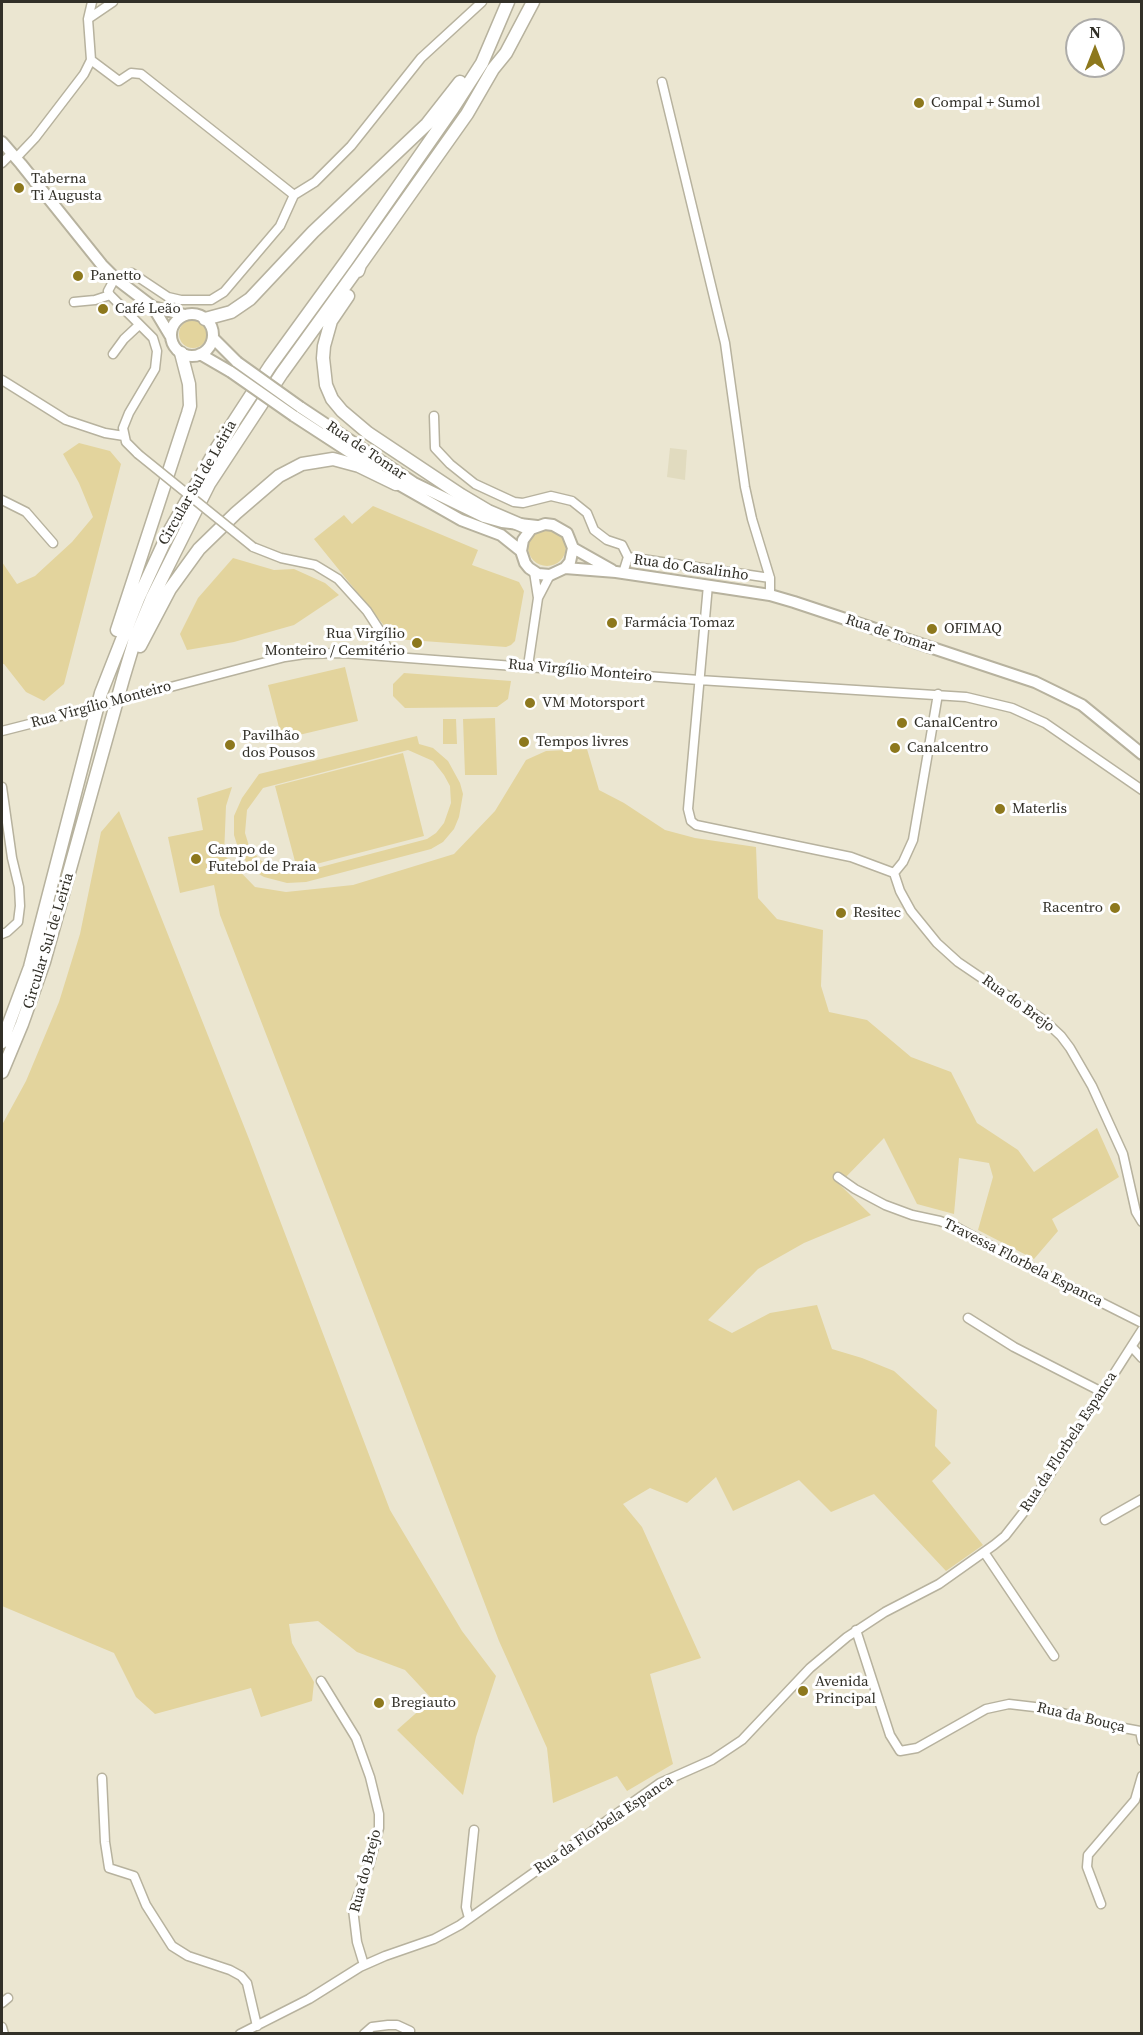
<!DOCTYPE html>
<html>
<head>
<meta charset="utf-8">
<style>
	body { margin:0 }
	#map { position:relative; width:1143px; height:2035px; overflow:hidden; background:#ebe6d1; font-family:"Source Serif 4",serif }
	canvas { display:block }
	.frame { position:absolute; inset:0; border:3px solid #323028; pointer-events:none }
	.north { position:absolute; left:1065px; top:18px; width:60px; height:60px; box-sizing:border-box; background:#fff; border:2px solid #adaca9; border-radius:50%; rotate:0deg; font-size:16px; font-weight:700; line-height:24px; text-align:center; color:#323028 }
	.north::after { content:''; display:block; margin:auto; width:21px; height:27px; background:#8d781d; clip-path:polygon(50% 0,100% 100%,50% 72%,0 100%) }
</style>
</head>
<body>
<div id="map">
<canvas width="1143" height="2035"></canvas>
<div class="frame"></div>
<div class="north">N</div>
</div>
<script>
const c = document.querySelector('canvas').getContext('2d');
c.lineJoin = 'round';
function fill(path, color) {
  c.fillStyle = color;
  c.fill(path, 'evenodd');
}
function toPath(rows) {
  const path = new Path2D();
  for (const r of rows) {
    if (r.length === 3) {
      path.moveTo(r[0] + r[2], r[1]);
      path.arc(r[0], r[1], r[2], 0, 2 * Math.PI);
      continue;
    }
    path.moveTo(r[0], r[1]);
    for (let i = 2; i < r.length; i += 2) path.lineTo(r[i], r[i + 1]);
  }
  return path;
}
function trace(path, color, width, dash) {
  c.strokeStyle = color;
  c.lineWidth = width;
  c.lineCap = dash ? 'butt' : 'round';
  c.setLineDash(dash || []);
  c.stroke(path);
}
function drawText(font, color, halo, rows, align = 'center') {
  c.font = font + ' "Source Serif 4",serif';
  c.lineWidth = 6;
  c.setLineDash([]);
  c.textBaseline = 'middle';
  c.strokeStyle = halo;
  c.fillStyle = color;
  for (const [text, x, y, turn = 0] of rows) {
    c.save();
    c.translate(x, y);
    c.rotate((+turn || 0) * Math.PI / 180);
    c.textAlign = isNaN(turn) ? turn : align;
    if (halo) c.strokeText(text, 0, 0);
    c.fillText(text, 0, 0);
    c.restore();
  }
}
fill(toPath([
	[670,448,687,450,685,480,667,477]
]), '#e1dbbf');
fill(toPath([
	[193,334,14],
	[79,443,110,451,121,464,64,684,44,701,26,692,4,664,2,664,2,562,17,584,35,576,72,542,93,517,79,483,63,454],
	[373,506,478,550,472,565,519,582,524,591,515,641,511,645,506,647,395,639,314,539,344,515,352,524],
	[547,547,19],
	[233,558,274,570,294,569,325,583,339,595,294,625,234,642,187,650,180,634,198,598],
	[345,667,358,721,282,739,268,685],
	[404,673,511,681,508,699,497,707,405,708,393,696,393,684],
	[495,718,497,775,465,775,463,719],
	[443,719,456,719,457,744,443,744],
	[417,736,419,744,433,748,448,761,460,783,463,794,459,817,454,829,443,842,431,849,306,882,287,883,264,877,257,873,244,859,239,851,234,835,234,816,242,798,259,774],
	[408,750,433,761,444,775,450,786,451,803,444,823,436,833,427,839,313,869,296,871,269,866,259,859,249,846,245,833,247,810,263,788],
	[587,749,599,790,624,803,665,830,695,838,756,847,758,898,777,919,823,930,821,986,829,1012,867,1020,911,1057,951,1072,977,1123,1018,1150,1034,1172,1097,1128,1119,1177,1052,1219,1058,1231,1034,1259,978,1230,993,1177,989,1163,959,1158,954,1214,917,1204,884,1138,839,1184,871,1215,804,1243,758,1269,708,1320,732,1333,770,1313,817,1305,832,1349,862,1358,894,1371,937,1410,935,1446,951,1463,932,1481,983,1545,946,1571,874,1494,831,1512,799,1480,733,1511,716,1477,687,1503,650,1488,623,1504,642,1527,701,1658,650,1674,673,1764,627,1791,617,1776,553,1803,547,1748,499,1641,395,1368,220,915,214,885,180,893,168,837,203,830,197,798,232,787,226,806,224,855,255,887,286,892,353,885,454,854,495,811,526,760,546,751],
	[403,753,424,836,297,869,275,786],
	[119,811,249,1139,390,1510,462,1631,496,1676,476,1737,463,1795,397,1730,432,1699,405,1670,357,1652,318,1621,289,1624,292,1643,314,1682,312,1701,261,1717,251,1688,155,1714,136,1697,114,1653,2,1606,2,1125,26,1081,59,1002,80,934,101,832]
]), '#e3d49d');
const minor = toPath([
	[88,19,92,2],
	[91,60,119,81,131,73,141,74,294,195],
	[662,82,725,343,745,487,752,519,770,578,770,595],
	[16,158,35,138,84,74,91,60,88,19,113,2],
	[2,163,12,153],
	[74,302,95,300,110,295],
	[113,354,124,339,139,325],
	[2,380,66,420,105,433,124,436],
	[434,416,435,448,450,464,475,484,514,502,523,503,551,496,572,501,587,513,594,530,607,540,622,545,628,557],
	[138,454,126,442,123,428,129,413,155,369,157,351,153,338,110,295,108,291,115,278,132,273,168,297,181,300,211,300,224,292,280,226,294,195,315,182,351,146,421,58,482,2],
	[2,500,26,512,53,543],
	[253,547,281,558,315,565,338,579,367,611,380,631,390,655],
	[623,573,628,557,770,578],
	[708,585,688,809,691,821,696,825,851,857,894,873,903,862,913,840,938,694],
	[538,598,550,575],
	[528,666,538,598,534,572],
	[159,690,285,657,305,654,342,653,699,680,966,697,1012,708,1045,723,1142,790],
	[2,731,53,718],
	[2,787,12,858,19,887,20,906,18,922,7,932,2,934],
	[894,873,900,891,911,911,937,943,958,962,1045,1021,1061,1036,1070,1048,1092,1086,1123,1154,1136,1212,1142,1222],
	[838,1177,855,1189,885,1205,912,1215,940,1221,958,1228,1011,1257,1142,1323],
	[968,1318,1014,1347,1102,1392],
	[1132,1347,1142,1358],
	[1105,1520,1142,1499],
	[984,1552,1054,1656],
	[856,1630,890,1735,900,1751,917,1748,986,1709,1009,1704,1043,1708,1113,1726,1140,1731,1142,1741],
	[321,1681,356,1738,370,1777,379,1814,379,1828,369,1866,353,1909,357,1942,364,1965],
	[102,1778,105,1842,109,1868,134,1876,146,1905,172,1946,188,1956,230,1970,241,1976,247,1983,257,2026],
	[1101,1904,1087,1867,1088,1855,1135,1800,1142,1776],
	[469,1918,466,1907,474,1830],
	[2,2003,8,1998],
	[2,2027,4,2034],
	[240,2034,309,1999,360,1967,385,1956,434,1939,460,1925,660,1783,712,1760,742,1740,810,1668,847,1637,885,1612,939,1584,994,1545,1005,1536,1034,1499,1142,1330],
	[364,2034,372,2027,388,2025,397,2025,410,2031]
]);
const major = toPath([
	[2,142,21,164,102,265,115,278,153,307,171,337],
	[153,307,185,315],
	[192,335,21],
	[213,338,237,362],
	[200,354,231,372],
	[300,407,414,483,484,517,502,522,537,526],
	[294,416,377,470],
	[389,479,461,520,501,535,521,551],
	[573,548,570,562,565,568,550,575,538,574,529,568,525,563,521,551,523,540,531,529,545,524,553,525,567,533,573,548,612,570],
	[565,568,616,572,724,588,770,595,794,602,1035,682,1082,705,1142,754]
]);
const highway = toPath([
	[358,271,360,265,467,114,493,69,506,53,533,2],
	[348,296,331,321,324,346,323,358,326,385,332,399,342,411,368,433,461,495,488,511,523,526],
	[205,319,231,312,250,299,313,232,427,124,460,82],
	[117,630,188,413,190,406,189,384,181,353],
	[140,646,170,589,199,549,236,513,279,476,302,464,333,459,359,466,396,484],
	[2,1042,30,967,101,693,138,599,169,532,218,446,270,366,347,260,453,108,482,63,508,2],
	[2,1072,22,1024,44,962,123,679,135,639,152,598,209,484,282,373,360,265]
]);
trace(minor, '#b7b29e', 11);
trace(major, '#b7b29e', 14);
trace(highway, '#b7b29e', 15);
trace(minor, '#fff', 8);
trace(major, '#fff', 10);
trace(highway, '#fff', 12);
const minorBridge = toPath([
	[138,454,253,547],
	[53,718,159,690]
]);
const majorBridge = toPath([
	[237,362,300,407],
	[231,372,294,416]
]);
trace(minorBridge, '#b7b29e', 11, []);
trace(majorBridge, '#b7b29e', 14, []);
trace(minorBridge, '#fff', 8);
trace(majorBridge, '#fff', 10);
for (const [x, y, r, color] of [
	[919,103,6,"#8d781d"],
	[19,188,6,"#8d781d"],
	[78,276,6,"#8d781d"],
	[103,309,6,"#8d781d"],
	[612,623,6,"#8d781d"],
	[932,629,6,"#8d781d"],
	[417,643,6,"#8d781d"],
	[530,703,6,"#8d781d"],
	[902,723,6,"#8d781d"],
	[524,742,6,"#8d781d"],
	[230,745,6,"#8d781d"],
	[895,748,6,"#8d781d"],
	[1000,809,6,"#8d781d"],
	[196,859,6,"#8d781d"],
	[1115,908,6,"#8d781d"],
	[841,913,6,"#8d781d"],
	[803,1691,6,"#8d781d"],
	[379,1703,6,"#8d781d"]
]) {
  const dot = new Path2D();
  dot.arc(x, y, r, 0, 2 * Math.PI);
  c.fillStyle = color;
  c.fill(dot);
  trace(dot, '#fff', 2);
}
drawText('15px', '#323028', '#fff', [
	["Compal + Sumol",931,103],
	["Taberna",31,179],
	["Ti Augusta",31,196],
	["Panetto",90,276],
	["Café Leão",115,309],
	["Farmácia Tomaz",624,623],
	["OFIMAQ",944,629],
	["Rua Virgílio",405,634,"right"],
	["Monteiro / Cemitério",405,651,"right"],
	["VM Motorsport",542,703],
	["CanalCentro",914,723],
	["Pavilhão",242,736],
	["dos Pousos",242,753],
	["Tempos livres",536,742],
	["Canalcentro",907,748],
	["Materlis",1012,809],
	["Campo de",208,850],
	["Futebol de Praia",208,867],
	["Racentro",1103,908,"right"],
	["Resitec",853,913],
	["Avenida",815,1682],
	["Principal",815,1699],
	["Bregiauto",391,1703]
], 'left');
drawText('15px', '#323028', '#fff', [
	["Rua de Tomar",366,451,34],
	["Circular Sul de Leiria",198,483,-60],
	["Rua do Casalinho",691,568,8],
	["Rua de Tomar",890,634,18],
	["Rua Virgílio Monteiro",580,671,5],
	["Rua Virgílio Monteiro",101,705,-15],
	["Circular Sul de Leiria",49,941,-73],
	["Rua do Brejo",1018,1004,36],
	["Travessa Florbela Espanca",1023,1263,27],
	["Rua da Florbela Espanca",1069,1442,-57],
	["Rua da Bouça",1081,1718,13],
	["Rua da Florbela Espanca",604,1825,-34],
	["Rua do Brejo",366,1871,-75]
]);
</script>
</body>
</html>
